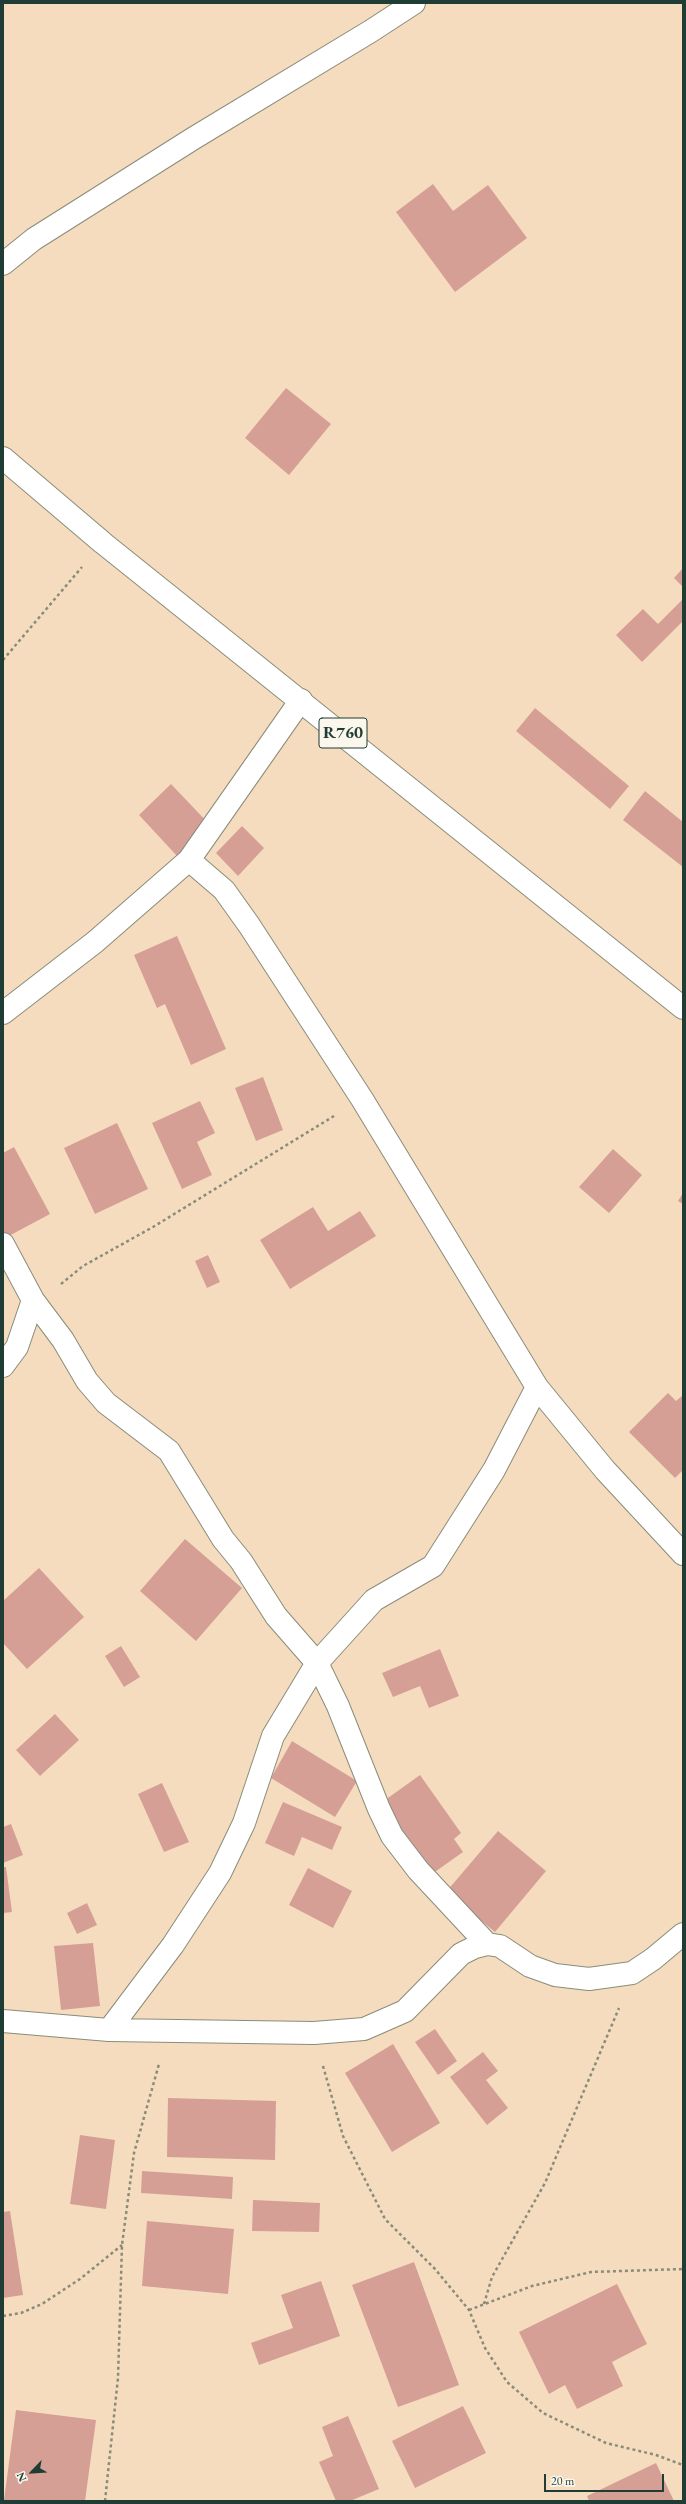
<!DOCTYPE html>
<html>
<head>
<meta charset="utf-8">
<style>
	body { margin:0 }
	#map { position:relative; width:686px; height:2504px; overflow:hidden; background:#f5dcbf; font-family:"EB Garamond",serif }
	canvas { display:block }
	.frame { position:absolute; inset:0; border:4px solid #1f3d34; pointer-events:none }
	.north { position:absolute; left:12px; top:2452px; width:40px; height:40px; -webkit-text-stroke:3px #fbf7ec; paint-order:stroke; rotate:245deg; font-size:11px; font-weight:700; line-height:16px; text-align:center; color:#1f3d34 }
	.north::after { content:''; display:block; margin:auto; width:14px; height:18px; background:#1f3d34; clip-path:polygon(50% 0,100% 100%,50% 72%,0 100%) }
	.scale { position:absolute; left:544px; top:2474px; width:120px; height:18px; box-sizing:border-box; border:2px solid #1f3d34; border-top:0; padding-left:5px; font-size:12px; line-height:14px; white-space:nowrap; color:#1f3d34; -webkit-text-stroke:3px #fbf7ec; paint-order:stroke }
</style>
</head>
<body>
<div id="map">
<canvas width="686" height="2504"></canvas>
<div class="frame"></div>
<div class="north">N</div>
<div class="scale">20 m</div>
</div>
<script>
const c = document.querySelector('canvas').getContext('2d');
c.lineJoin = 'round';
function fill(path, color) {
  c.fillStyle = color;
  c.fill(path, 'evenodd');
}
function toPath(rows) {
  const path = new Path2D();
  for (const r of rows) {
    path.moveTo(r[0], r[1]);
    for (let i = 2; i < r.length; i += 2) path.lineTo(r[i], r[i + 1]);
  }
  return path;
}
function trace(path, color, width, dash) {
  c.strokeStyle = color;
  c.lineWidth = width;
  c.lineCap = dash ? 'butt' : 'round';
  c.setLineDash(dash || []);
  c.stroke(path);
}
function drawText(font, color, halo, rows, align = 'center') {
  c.font = font + ' "EB Garamond",serif';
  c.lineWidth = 3;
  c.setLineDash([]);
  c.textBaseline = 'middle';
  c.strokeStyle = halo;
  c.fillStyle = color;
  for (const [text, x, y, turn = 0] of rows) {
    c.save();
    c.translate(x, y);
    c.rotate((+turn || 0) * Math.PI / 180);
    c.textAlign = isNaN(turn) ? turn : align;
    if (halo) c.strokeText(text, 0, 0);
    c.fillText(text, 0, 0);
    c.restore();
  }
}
fill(toPath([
	[433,184,453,211,488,185,527,238,455,292,396,212],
	[286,388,331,424,289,475,245,438],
	[683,568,683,587,674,578],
	[683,599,683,621,642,662,616,635,643,609,658,624],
	[535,708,629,786,610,809,516,731],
	[171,784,211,826,178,857,139,815],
	[645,791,683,822,683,867,623,820],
	[242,826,264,848,238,876,216,853],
	[177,936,226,1049,191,1065,165,1004,157,1008,134,955],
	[263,1077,283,1130,256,1141,235,1088],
	[200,1101,215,1133,197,1142,212,1175,182,1189,152,1123],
	[117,1123,148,1189,95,1214,64,1148],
	[14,1147,50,1214,5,1238,3,1234,3,1153],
	[613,1149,642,1175,609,1213,579,1187],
	[683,1193,683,1204,678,1201],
	[313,1207,328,1231,360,1211,376,1236,290,1289,260,1240],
	[208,1255,220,1282,207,1288,195,1261],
	[668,1393,676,1401,683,1395,683,1470,675,1478,629,1432],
	[185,1539,242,1588,196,1641,140,1591],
	[39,1568,84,1617,27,1669,3,1643,3,1601],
	[121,1646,140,1677,124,1687,105,1656],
	[440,1649,459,1696,429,1708,420,1686,393,1697,382,1673],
	[55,1714,79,1740,40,1776,16,1750],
	[292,1741,357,1781,335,1817,271,1778],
	[420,1775,461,1833,454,1839,463,1852,432,1874,381,1803],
	[162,1783,189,1842,164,1852,138,1794],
	[283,1802,342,1827,332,1850,302,1837,294,1856,265,1843],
	[11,1824,23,1855,3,1863,3,1827],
	[498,1831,546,1871,495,1932,446,1892],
	[3,1867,6,1867,12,1912,3,1913],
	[308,1868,352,1891,333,1928,289,1905],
	[87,1903,97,1925,77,1934,67,1913],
	[93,1943,100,2006,61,2010,54,1946],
	[435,2029,457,2061,438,2075,415,2042],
	[393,2044,440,2123,392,2152,345,2073],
	[483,2052,498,2071,486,2080,508,2108,487,2125,450,2077],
	[168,2098,276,2101,275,2160,167,2157],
	[80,2135,115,2140,106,2209,70,2204],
	[142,2171,233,2177,232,2199,141,2193],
	[253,2200,320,2203,319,2232,252,2231],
	[10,2211,23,2295,3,2298,3,2212],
	[147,2221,234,2229,228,2294,142,2286],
	[414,2262,459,2385,398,2407,352,2285],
	[321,2281,340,2336,259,2365,251,2343,293,2328,281,2295],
	[617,2284,647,2344,612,2362,623,2386,577,2409,565,2385,549,2394,519,2332],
	[463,2406,486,2453,415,2488,392,2441],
	[16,2410,96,2420,85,2501,4,2500],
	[348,2416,379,2489,350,2501,336,2501,319,2462,333,2456,322,2427],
	[656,2463,674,2501,589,2501,587,2496]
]), '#d69f96');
const minor = toPath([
	[3,264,34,239,194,138,371,31,414,3],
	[189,860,224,890,249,925,362,1099,537,1387,605,1470,683,1554],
	[3,1013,95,942,189,860,301,700],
	[3,1244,33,1300,17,1347,3,1366],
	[33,1300,63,1340,87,1381,106,1403,169,1451,223,1539,241,1561,276,1616,317,1663,338,1706,379,1809,392,1836,418,1870,487,1944],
	[3,2021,109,2030,314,2033,364,2029,405,2011,461,1954,475,1947,487,1944,500,1946,530,1966,555,1975,589,1979,632,1973,653,1959,683,1934],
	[109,2030,173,1945,220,1873,244,1823,273,1736,317,1663,374,1600,433,1566,494,1470,537,1387]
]);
const primary = toPath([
	[3,458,103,543,683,1008]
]);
trace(minor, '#8a8c7a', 24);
trace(primary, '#8a8c7a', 24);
trace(toPath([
	[3,660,82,567],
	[61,1284,83,1266,153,1227,334,1116],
	[323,2066,343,2136,385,2219,435,2269,469,2310,485,2348,507,2382,543,2413,606,2443,656,2455,683,2465],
	[484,2304,492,2277,545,2183,619,2008],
	[469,2310,532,2286,591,2272,683,2269],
	[3,2316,21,2313,42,2304,80,2279,122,2245],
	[105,2501,118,2378,122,2245,134,2153,159,2064]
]), '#8a8c7a', 2.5, [3, 3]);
trace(minor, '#fff', 22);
trace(primary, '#fff', 22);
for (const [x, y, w] of [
	[343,733,48]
]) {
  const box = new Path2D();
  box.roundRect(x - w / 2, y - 15, w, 30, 3);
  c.fillStyle = '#fbf7ec';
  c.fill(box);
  trace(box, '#1f3d34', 1);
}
drawText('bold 17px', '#1f3d34', null, [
	["R760",343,733]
]);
</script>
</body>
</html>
